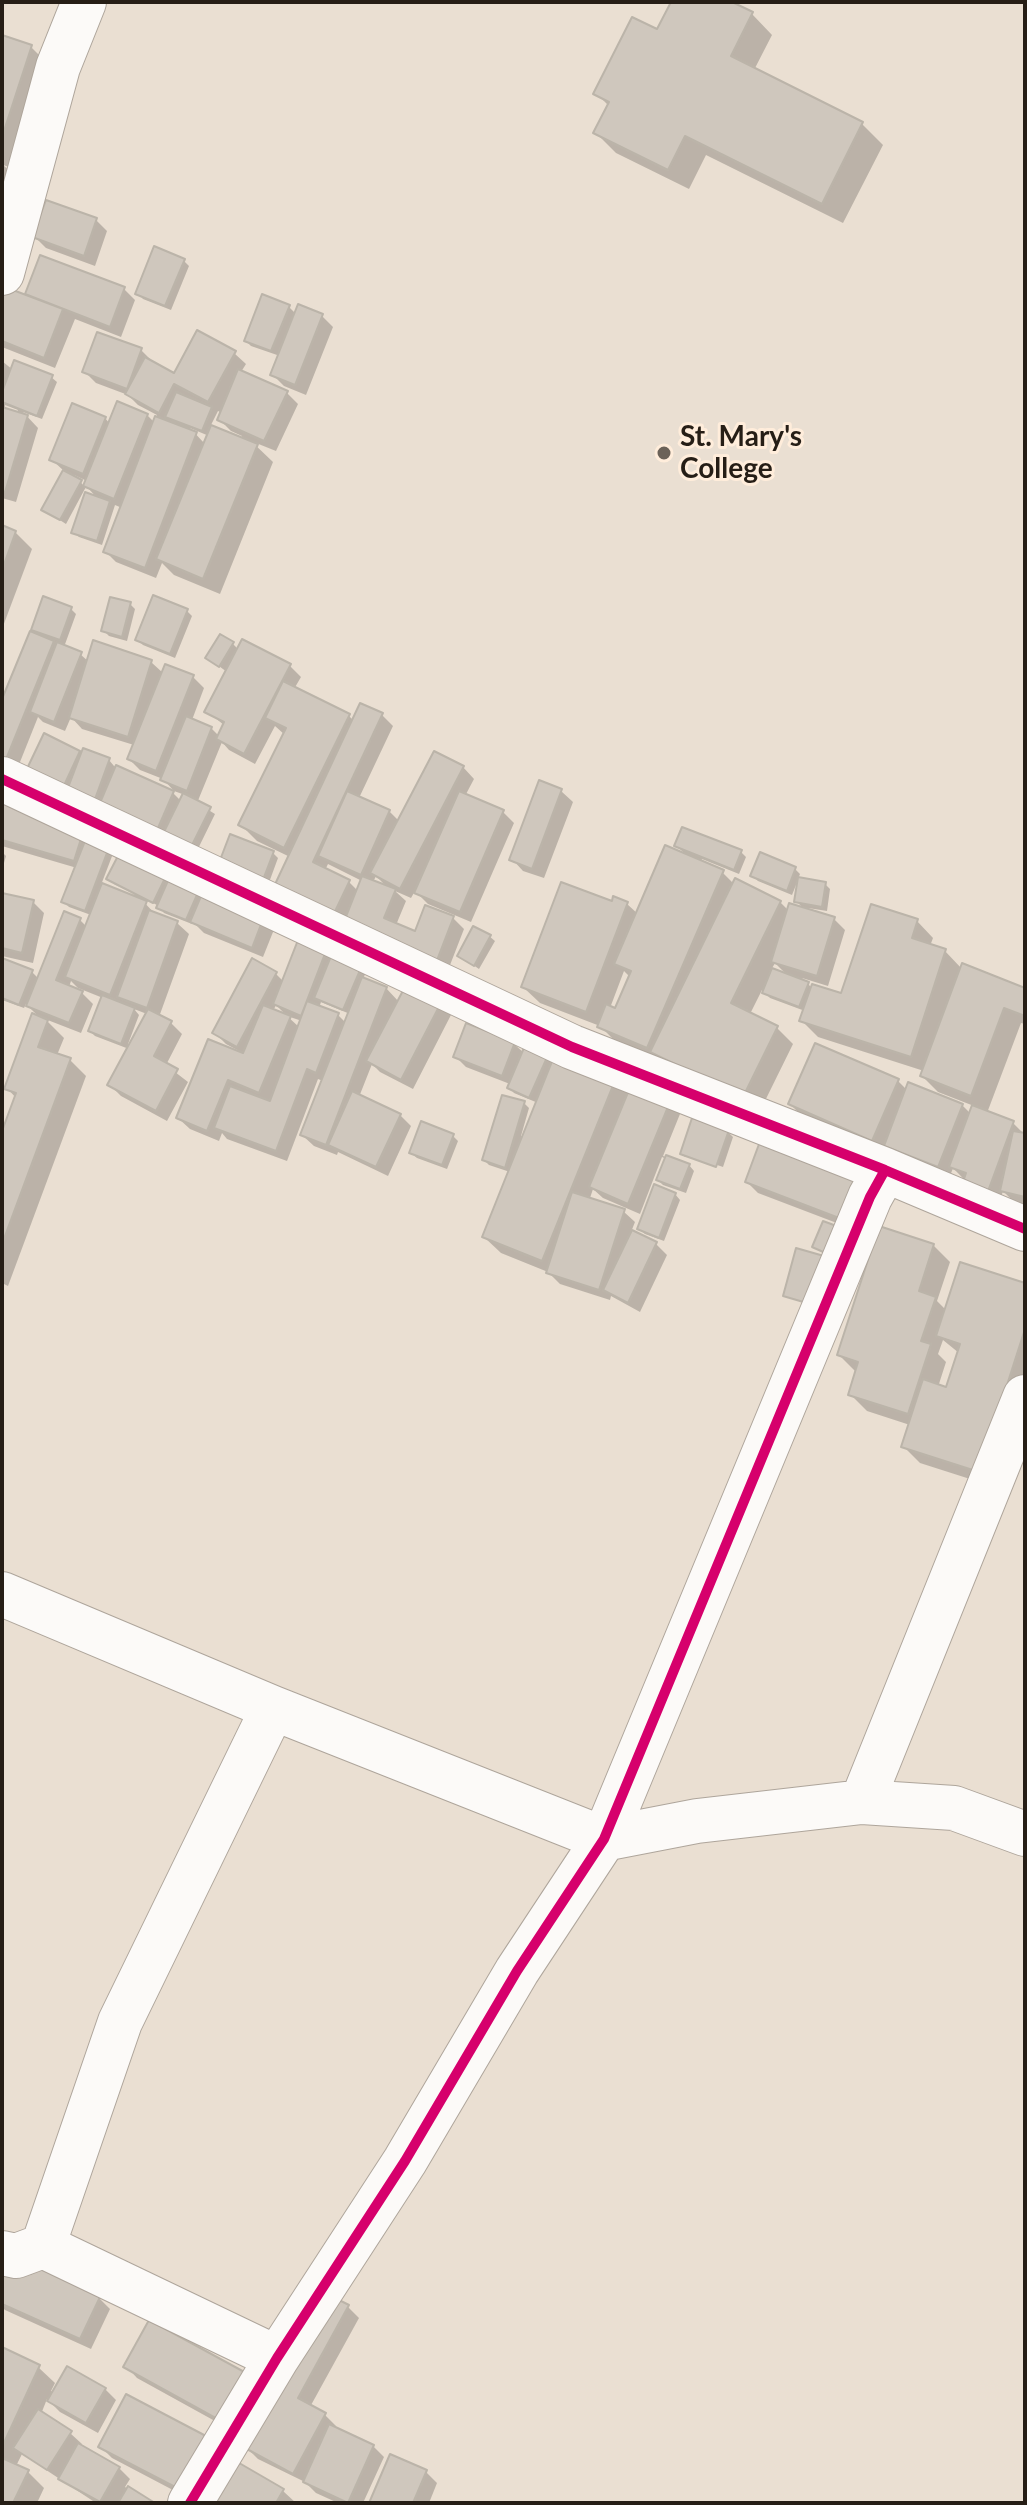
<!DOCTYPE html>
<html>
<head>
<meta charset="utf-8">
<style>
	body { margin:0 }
	#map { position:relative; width:1027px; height:2505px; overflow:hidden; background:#eadfd2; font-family:Lato,sans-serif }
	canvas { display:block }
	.frame { position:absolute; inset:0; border:4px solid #261e16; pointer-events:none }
</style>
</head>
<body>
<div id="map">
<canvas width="1027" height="2505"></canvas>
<div class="frame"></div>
</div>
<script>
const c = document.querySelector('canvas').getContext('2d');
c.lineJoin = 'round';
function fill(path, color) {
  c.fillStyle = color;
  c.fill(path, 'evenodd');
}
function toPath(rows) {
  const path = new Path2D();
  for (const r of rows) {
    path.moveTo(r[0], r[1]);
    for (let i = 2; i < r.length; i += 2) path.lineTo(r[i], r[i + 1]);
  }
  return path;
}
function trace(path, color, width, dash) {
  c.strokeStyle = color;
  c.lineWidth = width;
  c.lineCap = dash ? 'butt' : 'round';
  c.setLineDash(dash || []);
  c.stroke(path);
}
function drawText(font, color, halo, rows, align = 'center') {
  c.font = font + ' Lato,sans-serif';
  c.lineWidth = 6;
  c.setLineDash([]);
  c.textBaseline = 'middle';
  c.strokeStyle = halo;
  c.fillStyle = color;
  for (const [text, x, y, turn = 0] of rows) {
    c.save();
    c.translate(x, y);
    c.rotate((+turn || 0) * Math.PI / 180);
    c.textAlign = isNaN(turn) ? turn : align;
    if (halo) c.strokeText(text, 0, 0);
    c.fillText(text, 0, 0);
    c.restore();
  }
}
fill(toPath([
	[673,2,728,2,752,14,772,35,754,70,862,124,883,145,843,223,706,155,689,189,616,153,596,133,609,106,596,93,658,32],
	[2,37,31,47,47,63,13,168,3,165,13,174,2,210],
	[96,220,107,231,95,266,46,248,35,237],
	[41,257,124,289,135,300,121,337,75,319,55,368,2,347,2,300,26,297],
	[183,260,189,266,171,310,143,299,138,293],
	[288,306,296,314,322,316,333,327,306,395,284,386,273,375,280,356,251,346,246,341],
	[141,350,152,361,175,376,234,353,246,364,241,372,287,393,298,404,276,451,251,441,273,462,220,594,174,575,162,563,156,578,116,562,105,551,122,508,115,505,102,545,79,537,74,532,98,499,88,488,89,486,87,485,66,524,44,510,64,471,51,459,105,418,110,424,147,415,155,423,157,415,138,405,128,395,96,383,85,372],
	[218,411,222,413,220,420,231,431,242,436,241,439,210,427],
	[190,428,209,436,205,444],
	[74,475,87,481,85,487],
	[2,361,13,370,51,377,57,382,42,419,23,412,38,428,16,502,2,498],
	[5,405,18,410,17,413,5,409],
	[2,527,15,532,32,549,2,629],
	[130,604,135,609,127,641,109,636,104,631],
	[71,609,76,614,64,647,80,654,89,662,151,662,163,673,193,677,204,688,192,720,211,728,219,736,225,726,207,711,227,672,208,658,233,644,239,650,290,666,301,677,294,689,348,715,354,721,382,715,393,726,359,798,389,811,399,821,463,767,474,779,465,796,503,812,514,823,471,922,428,904,415,891,411,898,395,891,406,901,396,925,417,933,451,916,464,929,445,978,353,942,290,857,257,841,241,825,285,735,275,726,255,764,229,750,222,742,197,803,215,814,193,859,71,806,45,736,82,756,109,760,114,766,173,793,181,801,185,795,174,791,163,779,140,770,129,759,134,745,82,729,71,717,65,731,43,722,38,717,16,772,2,767,2,704,42,638,34,630],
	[328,864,362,881,358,891,349,882,325,870],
	[376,876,388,888,373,882],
	[187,611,192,616,175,658,143,645,138,640],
	[540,783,561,791,573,802,544,878,523,871,512,859],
	[2,803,114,851,101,885,141,901,141,899,156,915,177,923,189,934,159,1017,171,1023,182,1034,166,1065,188,1082,167,1121,121,1096,110,1085,129,1049,95,1036,90,1031,103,998,78,988,71,981,69,987,82,993,93,1004,81,1033,45,1019,64,1038,57,1055,70,1060,86,1076,8,1286,2,1283,2,1137,16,1098,7,1088,41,1019,26,1004,24,1008,2,1000,2,960,32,972,39,979,80,920,87,927,91,915,69,907,64,902,77,868,2,846],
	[134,1009,147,1014,131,1045,128,1044,139,1015],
	[677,846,741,852,746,857,739,874,702,859,701,863,722,872,734,884,780,902,789,911,804,909,796,901,798,880,792,895,758,881,753,876,795,869,800,874,798,879,825,884,830,889,827,911,808,908,807,910,834,919,845,930,828,986,802,978,812,988,843,996,917,921,933,938,930,946,945,951,962,969,1025,990,1025,1024,1021,1023,987,1113,1013,1123,1025,1135,1025,1209,1019,1207,1003,1191,996,1212,953,1168,950,1176,883,1151,801,1115,790,1104,898,1081,907,1090,962,1105,971,1114,974,1106,938,1092,922,1076,924,1071,818,1037,802,1021,805,1011,770,998,762,990,750,1014,776,1027,793,1044,760,1111,616,1042,600,1026,540,1003,523,987,613,903,627,904,638,914,688,857],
	[775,963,788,976,771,970],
	[624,971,630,977,616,1011,610,1008],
	[2,852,6,856,2,870],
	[122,852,275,927,263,957,204,933,193,922,192,924,164,913,159,906,114,884,109,879],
	[273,853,278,858,267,888,225,873],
	[2,895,33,902,44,913,33,963,2,956],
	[489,936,495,941,479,969,460,956],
	[325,952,332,960,359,969,365,974,363,980,386,988,399,1002,408,985,452,1013,413,1089,380,1072,372,1064,359,1097,400,1115,411,1126,388,1176,338,1152,337,1155,314,1146,302,1135,323,1081,318,1079,287,1161,227,1139,222,1133,219,1141,190,1129,178,1118,239,1051,226,1044,215,1033,276,974,284,982],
	[321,1002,350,1014,346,1023,338,1015,319,1008],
	[276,1005,288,1017,273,1011],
	[287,1016,302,1021,299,1027],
	[514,1044,524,1053,527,1046,614,1080,629,1094,669,1103,680,1114,663,1156,689,1165,694,1171,686,1193,663,1185,658,1180,666,1159,662,1157,640,1214,603,1198,593,1189,590,1198,623,1211,635,1222,631,1232,656,1244,667,1255,640,1312,611,1296,610,1300,560,1284,548,1272,501,1253,484,1237,510,1172,489,1165,484,1160,524,1103,529,1108,521,1136,524,1137,538,1103,514,1093,509,1087,510,1084,466,1067,455,1056],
	[728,1132,733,1137,723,1167,685,1154,685,1157,682,1154],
	[453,1136,458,1141,447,1169,417,1158,411,1153],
	[763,1138,863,1233,758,1193,747,1182],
	[675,1194,680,1200,664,1241,645,1234,639,1229],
	[933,1245,950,1262,937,1301,947,1311,1025,1285,1025,1395,995,1487,920,1463,903,1446,910,1425,867,1411,851,1395,855,1371,839,1355],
	[943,1340,959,1353,947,1390,938,1387,946,1362,938,1354],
	[2,2281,99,2298,110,2309,91,2349,5,2310,2,2307],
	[348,2307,359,2318,310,2407,325,2415,336,2426,334,2429,373,2446,384,2457,363,2503,338,2503,316,2493,305,2482,258,2459,247,2448],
	[150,2323,233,2431,137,2378,126,2366],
	[2,2350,38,2367,55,2383,51,2391,54,2393,105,2389,116,2400,98,2433,60,2412,47,2399,41,2414,70,2433,82,2444,80,2446,119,2468,130,2479,125,2487,152,2503,96,2503,22,2454,16,2466,28,2472,44,2488,37,2503,2,2503],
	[205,2438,190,2499,112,2458,101,2447],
	[426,2472,437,2483,429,2503,371,2503],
	[283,2491,296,2503,212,2503]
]), '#0003');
const building = toPath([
	[671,2,732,2,753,12,731,56,863,122,822,204,685,136,668,170,593,133,609,102,593,94,632,17,657,29,671,2],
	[2,35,32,45,2,137,2,35],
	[46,200,97,218,84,256,32,237,46,200],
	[154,246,185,259,165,306,135,294,154,246],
	[40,255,125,287,110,327,25,294,40,255],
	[5,287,63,309,44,358,2,341,2,294,5,287],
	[262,294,290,305,271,351,244,341,262,294],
	[298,304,323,314,295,385,270,375,298,304],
	[197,330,236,351,208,402,174,384,159,413,125,394,145,357,174,373,197,330],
	[97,332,142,348,127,389,82,372,97,332],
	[14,360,53,375,37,416,2,402,2,392,14,360],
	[238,369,288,391,264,441,217,420,238,369],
	[176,392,212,407,202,431,165,417,176,392],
	[117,401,148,414,114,499,83,486,117,401],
	[72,403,106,417,83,474,49,460,72,403],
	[2,407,28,415,5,492,2,491,2,407],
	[155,416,197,432,145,568,103,552,155,416],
	[211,425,258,444,203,579,156,559,211,425],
	[63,470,82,480,60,520,41,510,63,470],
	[85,492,110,501,97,541,71,533,85,492],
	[2,525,16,531,2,570,2,525],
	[153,595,188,609,170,654,135,640,153,595],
	[43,596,72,607,60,640,31,630,43,596],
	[110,597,131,602,122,637,101,631,110,597],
	[30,631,54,641,5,762,2,761,2,699,30,631],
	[220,634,234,642,219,667,205,658,220,634],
	[242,639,291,664,244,754,216,739,224,722,204,712,242,639],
	[93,640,152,660,128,737,69,718,93,640],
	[57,642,82,652,54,722,30,712,57,642],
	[165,664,194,675,156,771,127,759,165,664],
	[283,681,350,714,284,848,238,825,286,728,265,718,283,681],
	[360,703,383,713,313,862,350,880,329,924,270,895,360,703],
	[186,716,212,727,187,791,160,780,186,716],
	[44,733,80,751,61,792,24,775,44,733],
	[83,748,110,758,91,810,63,801,83,748],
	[434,751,464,766,400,889,370,873,434,751],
	[116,765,174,791,155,835,97,810,116,765],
	[539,780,562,789,532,869,509,860,539,780],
	[347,791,390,810,361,875,318,856,347,791],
	[459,791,504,810,460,912,414,893,459,791],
	[183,793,211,807,187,855,159,842,183,793],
	[2,801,85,826,74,861,2,840,2,801],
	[682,827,742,850,734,870,674,846,682,827],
	[230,834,274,851,261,885,217,868,230,834],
	[87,836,110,845,85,911,61,902,87,836],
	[665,845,724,870,647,1048,597,1027,606,1004,615,1008,631,971,614,964,665,845],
	[121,850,168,872,153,903,106,879,121,850],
	[760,852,796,867,787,891,750,876,760,852],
	[170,876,200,888,186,920,156,908,170,876],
	[362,876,396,889,384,918,415,931,425,905,454,916,434,968,340,932,362,876],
	[798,877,826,882,822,907,794,902,798,877],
	[735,878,781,901,731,1003,778,1026,743,1097,650,1052,735,878],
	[561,882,612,901,613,896,628,902,586,1012,521,987,561,882],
	[102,883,147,901,110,995,65,977,102,883],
	[204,889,265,914,252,948,190,922,204,889],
	[2,893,34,900,22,953,2,948,2,893],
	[789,903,835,917,817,976,771,962,789,903],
	[871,904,918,919,912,938,946,949,911,1057,799,1021,812,984,841,993,871,904],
	[149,910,178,921,147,1008,117,997,149,910],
	[64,911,81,918,56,980,83,991,69,1023,26,1006,64,911],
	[473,926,491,935,474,966,457,956,473,926],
	[298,940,326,951,301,1016,273,1004,298,940],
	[331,956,361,968,343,1010,314,998,331,956],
	[2,958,33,970,19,1005,2,998,2,958],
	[252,958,277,972,237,1047,212,1033,252,958],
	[962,963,1025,988,1025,1016,1004,1008,971,1096,920,1076,962,963],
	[772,968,809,982,799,1007,762,993,772,968],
	[362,977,387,987,326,1145,300,1135,362,977],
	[407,983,442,1001,401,1080,366,1061,407,983],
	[102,995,135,1008,121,1044,88,1031,102,995],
	[307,1001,339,1013,316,1073,307,1069,276,1151,214,1128,230,1086,270,1101,307,1001],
	[263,1005,291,1016,259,1093,228,1080,207,1131,176,1118,208,1039,243,1053,263,1005],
	[148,1009,172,1021,154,1056,178,1069,156,1111,107,1085,148,1009],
	[32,1013,48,1020,38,1047,71,1058,2,1244,2,1131,16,1093,4,1089,32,1013],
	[466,1023,515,1042,502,1076,453,1057,466,1023],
	[526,1043,549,1053,529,1098,507,1088,526,1043],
	[815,1043,899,1079,872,1141,788,1104,815,1043],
	[555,1054,616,1078,542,1261,482,1237,555,1054],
	[908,1082,963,1104,938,1167,884,1146,908,1082],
	[631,1085,670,1102,628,1204,589,1187,631,1085],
	[352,1091,401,1114,376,1167,328,1145,352,1091],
	[502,1095,525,1101,505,1168,482,1160,502,1095],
	[972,1105,1014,1121,984,1202,959,1194,966,1173,949,1167,972,1105],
	[692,1118,729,1130,716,1167,680,1154,692,1118],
	[421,1121,454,1134,442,1165,409,1153,421,1121],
	[1013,1131,1025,1133,1025,1197,1000,1191,1013,1131],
	[762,1136,869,1176,852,1223,745,1182,762,1136],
	[666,1155,690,1164,680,1189,656,1180,666,1155],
	[654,1184,676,1193,659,1238,637,1229,654,1184],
	[572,1192,625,1209,599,1290,546,1273,572,1192],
	[823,1221,850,1231,839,1259,812,1247,823,1221],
	[879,1226,934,1244,919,1291,936,1297,921,1341,931,1344,908,1414,848,1395,858,1362,837,1355,879,1226],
	[632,1230,657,1242,628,1303,603,1290,632,1230],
	[796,1248,831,1258,817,1306,783,1296,796,1248],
	[960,1262,1025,1283,1025,1329,979,1472,901,1447,923,1379,946,1387,960,1344,936,1336,960,1262],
	[8,2264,31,2274,35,2266,100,2297,80,2339,2,2304,2,2276,8,2264],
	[329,2295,349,2305,298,2398,326,2413,293,2474,245,2448,329,2295],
	[149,2320,248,2374,221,2421,123,2367,149,2320],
	[2,2347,40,2365,2,2447,2,2347],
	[67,2366,106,2388,86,2423,47,2401,67,2366],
	[126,2394,206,2436,179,2489,98,2447,126,2394],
	[38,2409,72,2431,47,2470,13,2448,38,2409],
	[329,2424,374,2445,348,2503,303,2482,329,2424],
	[78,2443,120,2467,100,2502,58,2479,78,2443],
	[390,2454,427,2470,413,2503,369,2503,390,2454],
	[2,2458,29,2470,13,2503,2,2503,2,2458],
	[234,2460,284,2489,276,2503,209,2503,234,2460],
	[128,2486,155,2503,118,2503,128,2486]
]);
fill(building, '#cfc7bd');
trace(building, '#bbb4a9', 2);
const minor = toPath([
	[2,273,58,67,84,2],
	[2,779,572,1047,885,1170,1025,1229],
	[2,1594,273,1708,604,1839,697,1821,862,1802,954,1808,1025,1834],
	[862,1802,1025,1397],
	[43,2246,120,2022,273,1708],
	[2,2253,16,2256,43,2246,277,2358],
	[190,2503,277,2358,405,2161,517,1971,604,1839,870,1197,885,1170]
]);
trace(minor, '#aea59b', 46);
trace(minor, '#fcfaf8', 44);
trace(toPath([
	[2,779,572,1047,885,1170,1025,1229],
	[190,2503,277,2358,405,2161,517,1971,604,1839,870,1197,885,1170]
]), '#d6006c', 10);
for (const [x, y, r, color] of [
	[664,453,8,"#6b6258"]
]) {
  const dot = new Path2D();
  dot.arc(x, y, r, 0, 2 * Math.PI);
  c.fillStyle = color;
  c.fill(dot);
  trace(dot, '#ffeddb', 3);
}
drawText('bold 28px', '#261e16', '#ffeddb', [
	["St. Mary's",680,437],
	["College",680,469]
], 'left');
</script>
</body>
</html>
